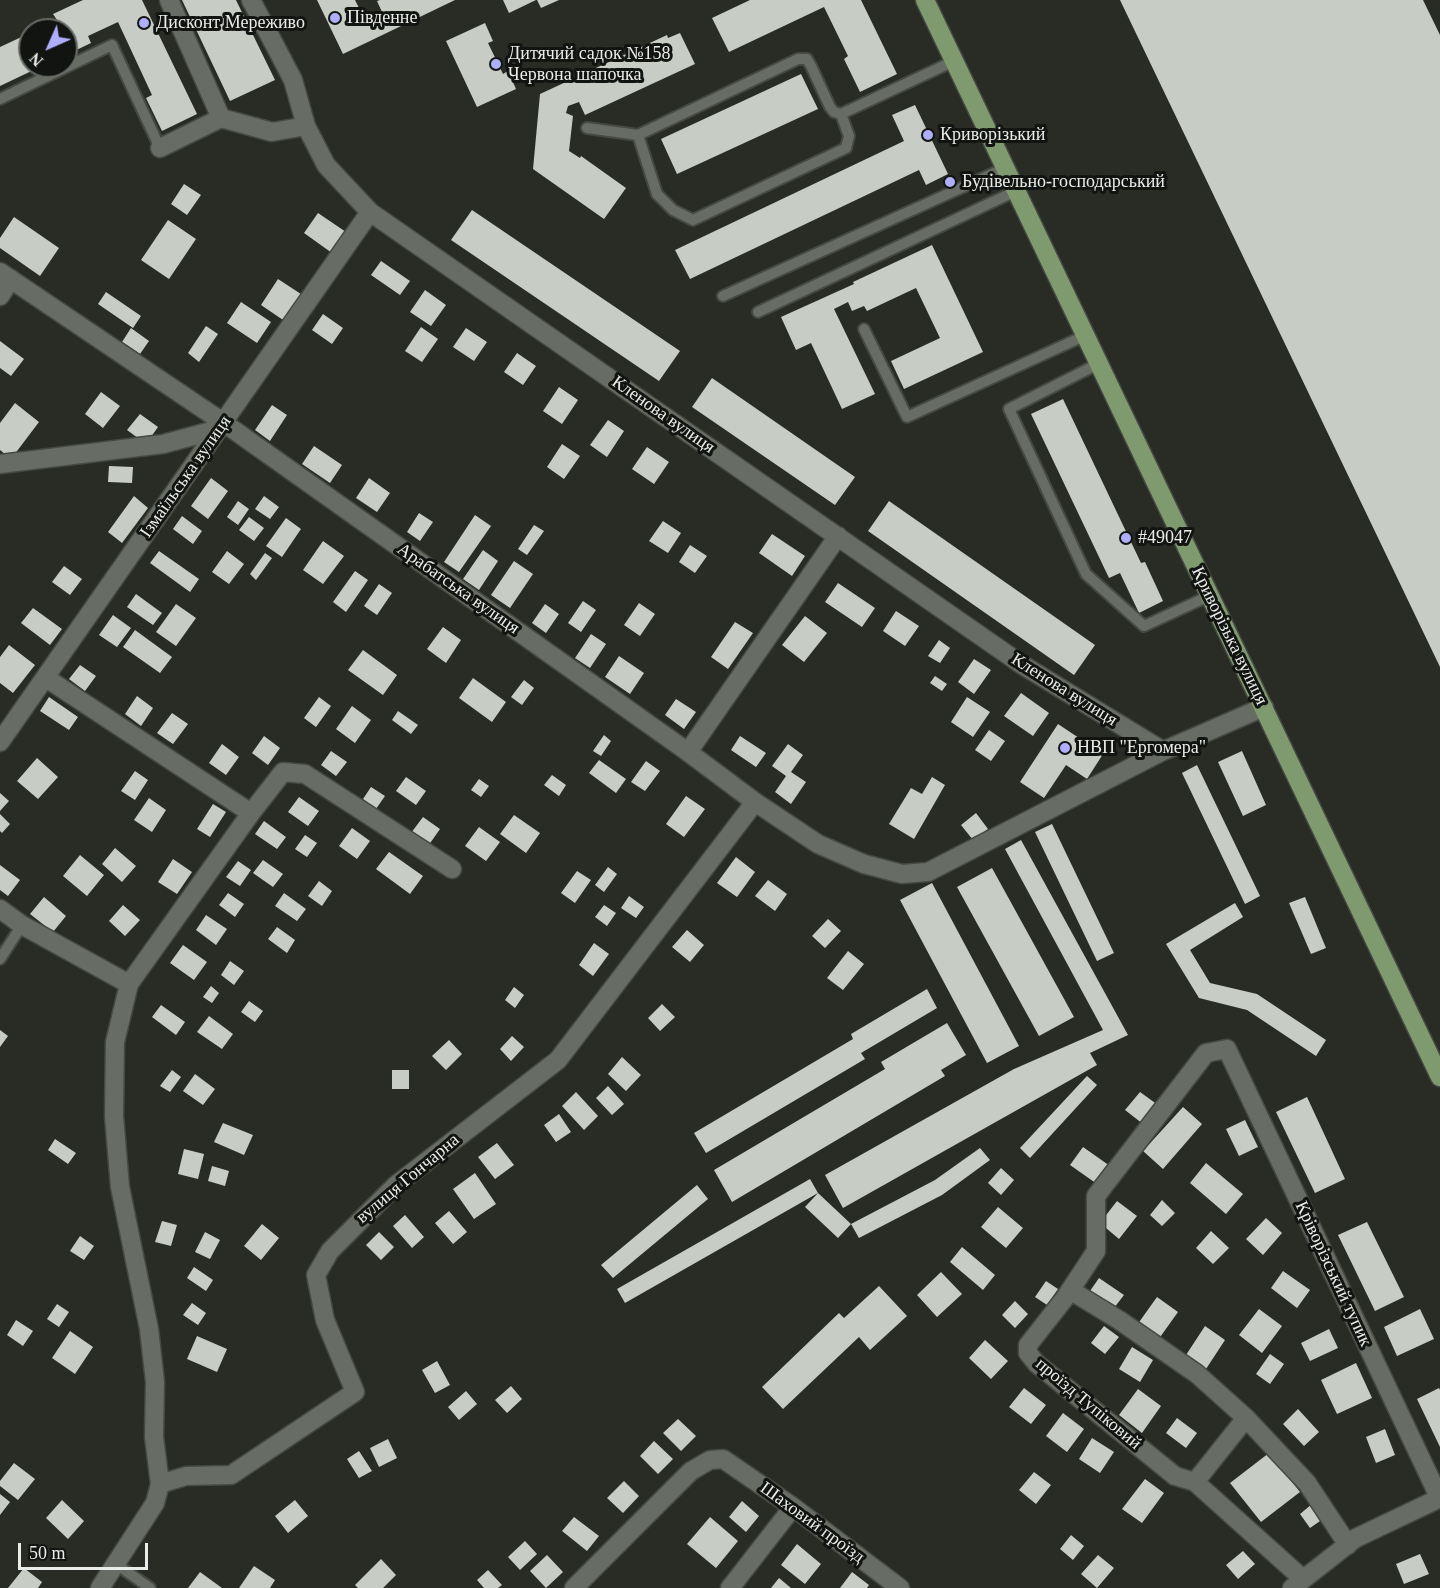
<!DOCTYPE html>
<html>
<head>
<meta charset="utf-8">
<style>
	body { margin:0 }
	#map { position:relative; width:1440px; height:1588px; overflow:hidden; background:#282c25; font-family:Georgia,serif }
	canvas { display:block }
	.north { position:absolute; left:18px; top:18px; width:60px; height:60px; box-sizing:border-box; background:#121411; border:2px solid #686a67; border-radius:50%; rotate:225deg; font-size:16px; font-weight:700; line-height:24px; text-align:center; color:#e9ece8 }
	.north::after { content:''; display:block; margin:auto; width:21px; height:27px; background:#afaefa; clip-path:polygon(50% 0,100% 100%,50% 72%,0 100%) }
	.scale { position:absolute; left:18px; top:1543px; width:130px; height:27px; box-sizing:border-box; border:3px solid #e9ece8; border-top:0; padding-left:8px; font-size:18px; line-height:21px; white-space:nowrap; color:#e9ece8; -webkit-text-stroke:4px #121411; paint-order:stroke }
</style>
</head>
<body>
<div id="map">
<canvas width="1440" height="1588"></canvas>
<div class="north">N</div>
<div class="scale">50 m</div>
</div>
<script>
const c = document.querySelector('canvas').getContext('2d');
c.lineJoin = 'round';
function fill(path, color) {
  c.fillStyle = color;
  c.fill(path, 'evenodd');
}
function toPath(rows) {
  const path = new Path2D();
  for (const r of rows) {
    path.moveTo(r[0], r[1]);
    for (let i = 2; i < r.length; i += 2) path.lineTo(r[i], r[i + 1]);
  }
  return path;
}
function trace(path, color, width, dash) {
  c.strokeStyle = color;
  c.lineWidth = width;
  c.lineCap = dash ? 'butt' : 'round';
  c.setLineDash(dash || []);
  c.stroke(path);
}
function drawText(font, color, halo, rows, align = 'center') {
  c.font = font + ' Georgia,serif';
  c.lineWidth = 6;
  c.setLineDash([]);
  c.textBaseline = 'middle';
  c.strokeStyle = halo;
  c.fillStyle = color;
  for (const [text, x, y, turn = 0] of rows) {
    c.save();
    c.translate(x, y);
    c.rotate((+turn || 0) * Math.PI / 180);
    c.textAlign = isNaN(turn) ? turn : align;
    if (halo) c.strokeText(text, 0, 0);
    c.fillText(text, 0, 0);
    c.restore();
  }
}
fill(toPath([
	[83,0,142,0,197,114,162,131,146,98,152,95,118,22,88,36,91,43,66,55,66,30,36,30,57,20,53,14],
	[182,0,236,0,275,80,230,101],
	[317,0,355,0,365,20,382,12,377,1,380,0,455,0,343,54],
	[503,0,536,0,509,13],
	[537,0,559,0,541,8],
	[750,0,861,0,897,74,860,92,844,59,848,56,824,7,729,52,712,18],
	[1120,0,1423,0,1440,35,1440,667],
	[485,23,493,41,488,43,503,74,508,71,516,89,477,107,446,41],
	[30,33,30,66,42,66,0,86,0,47],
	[680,33,695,64,585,115,579,102,568,106,566,113,573,116,569,151,580,158,581,156,626,188,604,219,533,169,540,94,667,35,668,38],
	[801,74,818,109,677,174,661,139],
	[915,105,948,174,926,185,919,170,690,279,675,250,904,141,892,115],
	[184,184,201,195,187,215,171,204],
	[472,210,680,351,659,381,451,240],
	[318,213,346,232,332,253,304,233],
	[14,217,59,248,40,276,0,248,0,238],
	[168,220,196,239,169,279,141,260],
	[932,245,983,352,904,389,891,361,940,338,916,288,867,311,864,306,852,311,848,302,834,309,875,394,842,409,811,343,796,350,781,317,854,284,853,282],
	[381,261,410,281,400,295,371,275],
	[278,279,304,296,286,322,261,305],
	[425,290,446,305,431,326,410,312],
	[106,292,141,316,133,328,98,304],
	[241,302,271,322,257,343,227,323],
	[323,314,343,328,332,344,312,330],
	[206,326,218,334,199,362,188,353],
	[421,327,438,339,422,362,405,351],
	[131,328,149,341,140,354,122,342],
	[466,328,487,342,474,361,453,347],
	[0,341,24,359,11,376,0,368],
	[517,353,536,366,523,385,504,372],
	[712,378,855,477,835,505,692,407],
	[559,387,578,400,562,424,543,411],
	[101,392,120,406,103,428,85,414],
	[1063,399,1141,563,1145,562,1163,601,1139,613,1120,573,1109,578,1031,414],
	[15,403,39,422,11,459,0,450,0,423],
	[272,405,287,415,270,441,255,430],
	[140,414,158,427,146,444,127,430],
	[608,420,624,431,607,457,590,445],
	[562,444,580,456,564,479,547,467],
	[314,446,342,465,330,483,302,464],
	[647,447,669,462,654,484,632,469],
	[109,466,133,467,132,483,108,482],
	[211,478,228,491,208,519,191,506],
	[369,478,390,493,377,512,356,498],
	[134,496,148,508,122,543,108,532],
	[264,496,279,507,270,519,255,509],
	[238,501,249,509,238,525,227,517],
	[889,501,1095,645,1074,675,868,531],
	[419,513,433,522,420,541,407,532],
	[475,515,491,526,459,572,444,562],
	[182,516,202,531,193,544,173,529],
	[249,517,264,528,254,541,239,530],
	[286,518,301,529,282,557,266,546],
	[663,521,681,533,668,553,649,541],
	[534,525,544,531,527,555,518,549],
	[772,534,805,556,792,576,759,553],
	[323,541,344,556,323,584,303,570],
	[690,545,707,556,695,573,679,562],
	[483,550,498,561,479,590,463,579],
	[159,551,199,579,190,592,150,563],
	[227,551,244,564,229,584,212,572],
	[265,553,272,558,256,580,250,574],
	[514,561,533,574,510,608,491,595],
	[64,566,82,579,70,595,52,582],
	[355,571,368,580,346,612,333,602],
	[838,583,875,608,862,627,825,602],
	[379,584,392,593,377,615,364,606],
	[136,594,162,613,153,625,127,607],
	[583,601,596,610,581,632,568,623],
	[639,603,655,614,640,636,624,625],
	[176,604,196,618,176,646,156,632],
	[545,604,559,614,546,633,532,623],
	[33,608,62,629,50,645,21,623],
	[896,611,919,626,905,646,883,631],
	[113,615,131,628,117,647,99,635],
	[805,616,827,633,804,662,782,645],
	[735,622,753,633,728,669,711,657],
	[443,627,461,640,446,663,427,649],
	[135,630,172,657,160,673,123,647],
	[591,634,606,644,590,668,575,658],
	[939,640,950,648,940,663,928,656],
	[9,645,35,665,13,693,0,683,0,657],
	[363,650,397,675,383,695,348,670],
	[619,656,644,673,630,694,605,677],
	[974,659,991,670,974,694,958,682],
	[80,665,96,676,85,691,69,679],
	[935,676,947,684,942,691,930,683],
	[473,678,506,702,492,722,459,698],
	[524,680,534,688,522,705,511,697],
	[1021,693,1049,713,1033,736,1004,716],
	[137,696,153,708,141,726,125,714],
	[49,697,78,717,69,730,40,711],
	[319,697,331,706,316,727,304,718],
	[967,697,990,712,973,737,951,722],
	[676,699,696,712,684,729,665,715],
	[352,706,371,720,355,743,336,729],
	[398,711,418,725,411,734,392,720],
	[172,713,188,724,173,744,157,733],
	[1058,724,1103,754,1087,779,1066,765,1044,798,1020,782],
	[989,730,1005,741,991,761,975,750],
	[604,735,611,741,601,756,593,751],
	[264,736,280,748,268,765,252,753],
	[740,736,766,753,756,767,731,750],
	[222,744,239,757,226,775,209,763],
	[788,744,803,755,791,772,806,782,791,804,775,792,786,776,772,766],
	[331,751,347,762,336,776,321,765],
	[1242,751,1266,805,1243,816,1218,762],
	[37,758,58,777,38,799,17,781],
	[599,760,626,779,616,793,589,773],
	[646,761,660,771,645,791,631,782],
	[1197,765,1260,896,1245,904,1182,773],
	[135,771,148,780,135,800,121,791],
	[552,775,566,785,559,796,544,785],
	[406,777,426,791,416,805,396,791],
	[932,777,945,785,914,839,889,824,911,788,922,794],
	[479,779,489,786,481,797,471,790],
	[371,787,385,796,376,809,363,799],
	[0,793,9,801,0,811],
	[686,796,705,809,684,837,666,824],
	[299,797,319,811,308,826,288,812],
	[149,798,166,810,152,832,134,820],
	[213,804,226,812,210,837,197,829],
	[976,813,988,829,973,840,961,825],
	[0,814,10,824,2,833,0,831],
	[514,815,540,833,526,853,500,834],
	[423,817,440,829,426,849,408,837],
	[264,821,286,837,277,849,255,834],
	[1052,824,1114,953,1097,961,1035,832],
	[479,827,500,842,486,861,465,846],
	[352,828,370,841,357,859,339,846],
	[305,835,317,843,307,857,295,849],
	[1021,840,1128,1035,1090,1053,1097,1065,843,1208,825,1175,1014,1069,1103,1030,1005,849],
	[115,848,136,866,122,882,102,864],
	[389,852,423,876,410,894,376,869],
	[80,855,104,875,87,896,63,876],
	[736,857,755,872,737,897,717,883],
	[173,859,192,872,177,894,158,882],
	[263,860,283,874,273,887,253,873],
	[238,861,251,870,240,886,226,877],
	[0,865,20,880,8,896,0,890],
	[608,867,617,874,604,892,595,885],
	[992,868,1074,1017,1039,1036,957,887],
	[577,871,591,880,575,903,561,893],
	[768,880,787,894,775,911,755,896],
	[319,881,332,891,322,906,308,896],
	[932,883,1019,1046,987,1063,900,900],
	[228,893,244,904,235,917,219,905],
	[284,893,306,909,297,921,275,906],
	[629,896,644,907,636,918,621,908],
	[44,897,66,916,53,932,30,914],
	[1305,897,1326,948,1311,954,1289,903],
	[1235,903,1243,917,1190,950,1210,983,1257,994,1326,1040,1316,1056,1247,1010,1199,998,1166,944],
	[123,905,140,920,125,936,109,921],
	[604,905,616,913,607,926,595,917],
	[206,915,227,929,216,945,196,930],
	[828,919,841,931,825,948,812,936],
	[277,927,295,940,287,953,268,939],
	[687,930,704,945,690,962,672,947],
	[594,943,609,954,593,976,579,965],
	[183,945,207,962,194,980,170,963],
	[848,951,864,964,843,990,827,978],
	[230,961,244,971,234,985,221,975],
	[211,986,219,993,212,1003,203,997],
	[514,987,524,995,515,1008,505,1000],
	[927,989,937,1008,861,1053,865,1059,706,1153,694,1133,853,1039,851,1034],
	[249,1001,263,1011,255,1022,241,1012],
	[662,1004,675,1017,660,1031,648,1018],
	[161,1005,185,1022,176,1035,152,1017],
	[209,1016,233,1034,222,1049,197,1032],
	[947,1023,966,1055,941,1070,945,1076,732,1202,714,1170,885,1069,881,1062],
	[0,1030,8,1036,0,1047],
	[512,1036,524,1047,511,1061,500,1049],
	[449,1040,462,1054,446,1070,432,1056],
	[622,1057,641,1075,626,1091,608,1074],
	[172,1070,181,1077,170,1092,160,1086],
	[392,1070,409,1070,409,1089,392,1089],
	[195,1074,215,1089,203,1105,183,1091],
	[1087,1076,1097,1085,1030,1158,1020,1148],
	[608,1086,624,1104,612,1115,596,1098],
	[576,1092,598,1116,584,1130,562,1106],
	[1140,1092,1158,1105,1143,1124,1125,1110],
	[1307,1097,1345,1179,1315,1193,1276,1112],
	[1183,1107,1202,1124,1163,1169,1143,1151],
	[559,1114,571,1132,556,1142,544,1125],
	[1245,1120,1258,1147,1239,1156,1226,1129],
	[223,1123,253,1135,244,1155,214,1142],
	[55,1139,76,1153,68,1164,48,1150],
	[497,1143,514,1165,495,1179,478,1157],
	[1083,1147,1110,1166,1097,1184,1070,1165],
	[980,1148,990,1160,942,1195,859,1238,851,1224,935,1180],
	[184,1149,204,1154,198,1179,178,1174],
	[1206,1163,1243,1194,1226,1214,1190,1183],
	[212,1166,229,1171,225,1186,208,1181],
	[1001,1168,1014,1180,1001,1195,988,1183],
	[475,1173,496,1204,474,1219,453,1189],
	[810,1179,818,1193,851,1224,838,1238,805,1207,818,1193,625,1303,617,1289],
	[697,1185,708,1199,613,1278,601,1265],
	[1162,1200,1175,1213,1162,1226,1150,1215],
	[1117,1201,1137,1216,1119,1239,1100,1223],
	[998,1207,1023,1228,1006,1248,981,1227],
	[449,1211,467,1232,453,1244,435,1223],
	[405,1215,424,1237,412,1248,393,1226],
	[1266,1218,1282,1233,1263,1255,1246,1239],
	[162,1221,177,1225,171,1246,155,1242],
	[1367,1222,1404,1297,1375,1311,1338,1235],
	[262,1224,279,1238,261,1260,244,1246],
	[1211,1231,1229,1248,1213,1264,1196,1248],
	[205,1232,220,1240,210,1259,195,1252],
	[379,1232,394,1247,381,1260,366,1245],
	[80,1236,94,1246,84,1260,70,1251],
	[962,1247,995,1275,983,1290,950,1262],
	[194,1267,213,1280,206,1291,187,1278],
	[1283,1271,1310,1290,1297,1308,1271,1288],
	[941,1272,962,1294,937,1317,917,1295],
	[1099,1278,1124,1295,1114,1308,1090,1291],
	[1046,1281,1058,1289,1047,1305,1035,1297],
	[879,1286,907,1316,870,1350,859,1337,783,1409,762,1387,839,1313,844,1318],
	[1157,1297,1178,1312,1158,1340,1137,1325],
	[1015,1301,1028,1314,1015,1328,1002,1315],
	[192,1303,206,1313,198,1325,183,1315],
	[57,1304,69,1312,59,1327,47,1319],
	[1259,1309,1282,1326,1262,1353,1239,1335],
	[1420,1309,1434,1339,1397,1356,1384,1327],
	[16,1320,33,1331,23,1346,7,1335],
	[1104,1326,1119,1337,1105,1354,1091,1343],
	[1205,1326,1225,1340,1206,1369,1186,1355],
	[1329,1329,1338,1348,1310,1361,1301,1343],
	[70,1331,93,1347,75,1374,52,1358],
	[197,1336,227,1349,217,1372,187,1359],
	[985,1340,1008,1361,991,1379,969,1358],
	[1132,1347,1153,1360,1140,1382,1119,1369],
	[1270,1354,1284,1364,1270,1384,1256,1374],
	[437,1361,450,1385,435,1393,422,1370],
	[1356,1363,1372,1398,1337,1414,1321,1380],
	[511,1386,522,1399,507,1413,495,1400],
	[1024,1388,1046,1405,1031,1424,1009,1407],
	[1439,1388,1440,1390,1440,1447,1417,1399],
	[1138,1389,1161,1406,1142,1433,1119,1415],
	[466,1391,477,1404,459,1420,448,1407],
	[1298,1409,1319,1432,1304,1446,1283,1424],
	[1063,1413,1084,1429,1067,1452,1046,1436],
	[1177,1418,1197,1433,1186,1448,1166,1433],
	[678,1419,696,1436,681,1451,663,1433],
	[1385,1429,1395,1455,1376,1463,1366,1437],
	[1092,1438,1114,1452,1100,1473,1079,1459],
	[388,1439,397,1458,379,1467,370,1448],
	[654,1441,673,1459,658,1474,640,1456],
	[359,1451,372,1471,359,1478,347,1459],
	[1269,1453,1300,1492,1261,1522,1230,1483],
	[14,1463,35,1479,18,1500,0,1486,0,1481],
	[1034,1472,1051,1485,1036,1504,1019,1490],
	[1145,1479,1164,1493,1142,1523,1122,1509],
	[624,1481,639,1496,623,1513,607,1498],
	[0,1494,10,1502,0,1515],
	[62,1500,84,1521,68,1539,46,1518],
	[295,1500,308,1516,288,1533,275,1516],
	[742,1501,759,1516,746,1532,729,1517],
	[1312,1504,1323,1519,1310,1528,1300,1514],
	[574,1517,599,1536,587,1551,562,1531],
	[710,1517,738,1541,716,1568,687,1544],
	[1071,1535,1084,1546,1073,1560,1060,1549],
	[525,1541,537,1554,520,1570,508,1557],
	[797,1544,821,1564,805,1584,781,1565],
	[1243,1551,1255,1564,1238,1579,1226,1565],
	[1420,1554,1429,1574,1404,1584,1396,1564],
	[547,1555,563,1572,546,1588,530,1571],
	[1098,1555,1114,1568,1097,1588,1081,1574],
	[381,1559,396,1575,383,1588,358,1588,355,1585],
	[254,1566,275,1580,270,1588,239,1588],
	[24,1568,42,1582,38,1588,8,1588],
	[488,1570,502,1585,498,1588,484,1588,477,1580],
	[200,1572,222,1588,188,1588],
	[852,1572,869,1585,867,1588,840,1588],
	[779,1578,791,1588,771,1588]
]), '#c7cdc4');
const lane = toPath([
	[0,99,112,45,160,148],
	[587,128,638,135,798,59,807,59,811,66,830,107,834,112,841,114,954,61],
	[638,135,657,194,673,210,693,220,846,148,849,136,841,114],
	[723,296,1005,168],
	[758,312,1016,191],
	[864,329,907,417,1084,336],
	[1098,364,1009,409,1086,574,1144,626,1209,596],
	[0,959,22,925],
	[116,1564,150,1588]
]);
const street = toPath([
	[169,0,221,118,272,132,306,126],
	[251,0,293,80,306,126,326,165,370,212,1021,664,1163,751],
	[160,148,221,118],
	[0,272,224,423,688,752,755,802,818,844,864,864,902,874,928,872,1163,751,1264,707],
	[0,296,11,279],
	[0,464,163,444,219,429],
	[46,678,251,813],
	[0,742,370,212],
	[688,752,838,536],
	[0,909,22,925,129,984],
	[1070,1290,1119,1320,1197,1374,1246,1418,1195,1482],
	[1246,1418,1307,1483,1348,1545],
	[160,1484,186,1476,231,1475,355,1392,325,1320,316,1275,330,1251,396,1185,558,1060,755,802],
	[1303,1579,1195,1482,1175,1476,1036,1363,1028,1353,1028,1345,1065,1298,1096,1251,1096,1196,1206,1053,1227,1049,1440,1499],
	[100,1588,155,1503,160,1484,154,1437,155,1382,149,1329,120,1187,114,1116,115,1042,129,984,251,813,283,772,305,774,452,869],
	[574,1588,691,1471,710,1460,723,1459,793,1507,900,1588],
	[730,1588,793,1507],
	[1292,1588,1356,1538,1440,1498]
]);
const primary = toPath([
	[925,0,1440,1077]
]);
trace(lane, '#454942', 14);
trace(street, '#454942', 21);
trace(primary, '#454942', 21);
trace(lane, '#676d64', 10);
trace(street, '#676d64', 18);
trace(primary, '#809a70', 18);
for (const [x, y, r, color] of [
	[335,18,6,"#afaefa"],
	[144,23,6,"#afaefa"],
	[496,64,6,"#afaefa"],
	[928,135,6,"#afaefa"],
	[950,182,6,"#afaefa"],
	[1126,538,6,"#afaefa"],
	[1065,748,6,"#afaefa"]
]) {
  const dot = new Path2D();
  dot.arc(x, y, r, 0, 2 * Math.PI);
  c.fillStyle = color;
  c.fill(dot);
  trace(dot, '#121411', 2);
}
drawText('18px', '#e9ece8', '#121411', [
	["Південне",347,18],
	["Дисконт Мереживо",156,23],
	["Дитячий садок №158",508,54],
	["Червона шапочка",508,75],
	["Криворізький",940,135],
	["Будівельно-господарський",962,182],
	["#49047",1138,538],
	["НВП \"Ергомера\"",1077,748]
], 'left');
drawText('18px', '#e9ece8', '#121411', [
	["Кленова вулиця",663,415,35],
	["Ізмаїльська вулиця",186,477,-55],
	["Арабатська вулиця",458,589,35],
	["Криворізька вулиця",1229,636,64],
	["Кленова вулиця",1064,690,32],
	["вулиця Гончарна",408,1179,-40],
	["Кріворізський тупик",1333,1274,65],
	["проїзд Тупіковий",1088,1404,40],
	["Шаховий проїзд",812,1523,36]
]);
</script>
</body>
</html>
